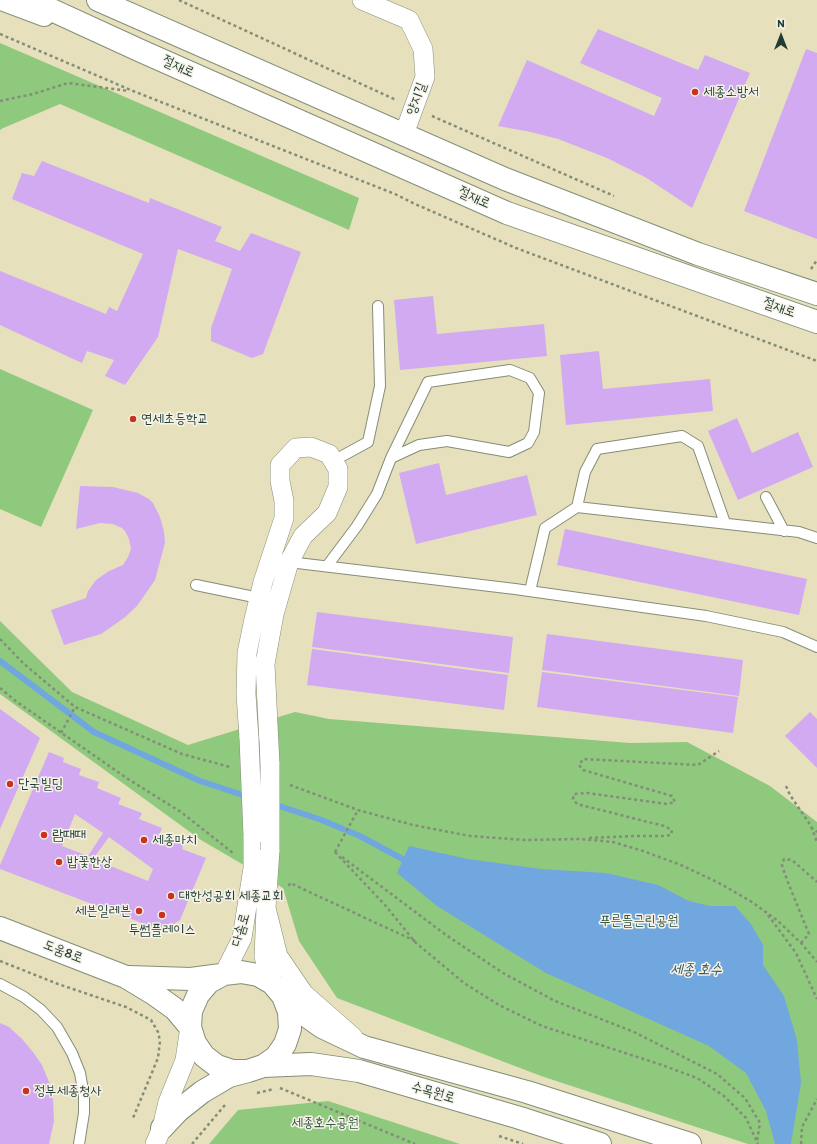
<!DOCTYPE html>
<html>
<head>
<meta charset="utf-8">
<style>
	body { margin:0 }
	#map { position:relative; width:817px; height:1144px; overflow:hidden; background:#e7e0bc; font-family:Itim,sans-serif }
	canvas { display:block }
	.north { position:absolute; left:761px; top:16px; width:40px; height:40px; -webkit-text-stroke:3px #f7f3e8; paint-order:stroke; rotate:0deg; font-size:11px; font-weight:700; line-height:16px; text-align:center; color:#1f3d34 }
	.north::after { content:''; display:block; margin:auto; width:14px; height:18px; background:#1f3d34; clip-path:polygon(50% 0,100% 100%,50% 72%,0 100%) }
</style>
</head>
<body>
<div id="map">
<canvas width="817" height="1144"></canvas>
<div class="north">N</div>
</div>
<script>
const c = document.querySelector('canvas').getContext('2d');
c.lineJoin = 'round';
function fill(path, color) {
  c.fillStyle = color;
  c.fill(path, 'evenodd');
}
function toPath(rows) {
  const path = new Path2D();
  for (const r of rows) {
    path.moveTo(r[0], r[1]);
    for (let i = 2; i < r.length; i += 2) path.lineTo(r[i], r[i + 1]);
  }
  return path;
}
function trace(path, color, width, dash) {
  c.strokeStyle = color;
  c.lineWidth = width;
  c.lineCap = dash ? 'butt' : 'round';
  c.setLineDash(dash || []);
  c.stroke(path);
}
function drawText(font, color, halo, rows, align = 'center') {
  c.font = font + ' Itim,"Poor Story",sans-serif';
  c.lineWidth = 3;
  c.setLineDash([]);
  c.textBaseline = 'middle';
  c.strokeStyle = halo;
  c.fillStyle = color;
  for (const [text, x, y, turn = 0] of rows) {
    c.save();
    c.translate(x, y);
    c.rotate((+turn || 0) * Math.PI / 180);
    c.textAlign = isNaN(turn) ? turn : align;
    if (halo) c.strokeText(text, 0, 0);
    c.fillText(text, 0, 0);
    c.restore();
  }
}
fill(toPath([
	[0,43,359,198,349,230,60,104,1,129,0,131],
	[0,369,93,410,41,527,0,509],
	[0,621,72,692,188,745,295,712,329,719,630,743,687,742,770,786,817,822,817,1144,748,1144,541,1076,337,998,299,941,283,888,201,840,0,694],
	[328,1101,460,1144,209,1144,238,1110]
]), '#8fc97e');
fill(toPath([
	[409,846,468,859,541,869,606,873,658,885,689,901,710,906,735,906,751,924,763,945,763,965,784,996,797,1040,801,1083,791,1144,775,1144,766,1111,746,1073,709,1046,546,973,437,906,397,873]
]), '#70a7df');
trace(toPath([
	[0,661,94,732,200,781,249,797],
	[273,804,319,819,360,836,410,863]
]), '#70a7df', 6);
fill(toPath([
	[598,29,698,70,705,55,750,73,692,208,645,177,607,158,558,139,531,132,498,126,527,60,654,116,662,98,580,63],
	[806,49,817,53,817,239,744,211],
	[42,161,149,203,150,198,222,227,215,241,240,251,251,233,301,252,263,354,252,358,211,341,211,328,232,269,178,249,158,337,125,385,105,376,114,360,87,351,82,363,0,325,0,271,106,314,109,307,117,311,143,254,12,199,22,173,34,176],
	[433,296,437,334,544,324,547,356,400,370,394,300],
	[599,351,603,389,710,379,713,411,566,425,560,355],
	[737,418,752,453,798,432,813,467,738,500,708,431],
	[439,463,446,495,527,475,537,515,416,544,399,473],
	[80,486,113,487,138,493,149,499,153,503,160,517,164,532,165,543,155,580,137,606,124,618,101,634,64,645,51,610,86,598,88,591,96,580,109,571,123,565,128,557,131,549,129,539,125,531,122,528,113,524,100,523,76,529],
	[565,529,807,579,799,615,557,565],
	[317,612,513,637,509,673,312,647],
	[547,634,743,660,739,696,542,670],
	[312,649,508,675,504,710,307,685],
	[542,672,738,697,733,733,537,707],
	[0,709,40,738,0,829],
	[810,712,817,719,817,768,785,736],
	[49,752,64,758,63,762,81,769,79,775,99,782,97,788,121,798,118,804,142,813,139,819,162,828,159,835,184,843,182,849,206,858,180,920,163,931,0,869,0,865],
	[75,814,103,833,88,856,62,846],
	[109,837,153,869,148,881,93,859],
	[0,1023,9,1027,22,1039,33,1052,42,1065,49,1082,53,1100,54,1121,49,1144,0,1144]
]), '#d1aaf2');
const service = toPath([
	[333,461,368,442,380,386,378,306],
	[766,497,784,531],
	[577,507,585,472,597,449,682,436,698,446,725,523],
	[289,562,515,589,706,616,783,632,817,647],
	[327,566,357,526,377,494,391,458,419,445,447,441,509,452,528,443,534,432,539,393,530,378,510,370,428,382,391,458],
	[196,585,259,598],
	[530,591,545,528,577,507,799,532,817,538],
	[0,984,24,997,41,1010,57,1027,72,1053,80,1073,84,1096,84,1113,79,1144]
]);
const minor = toPath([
	[362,0,409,20,423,49,425,77,404,134],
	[249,738,246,694,247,653,254,619,263,582,284,518,284,501,280,481,280,465,296,448,311,447,329,454,338,469,338,487,327,513,303,536,289,562,274,614,265,664,270,764],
	[270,850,266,908,264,957,272,983],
	[266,908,278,956,304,994,353,1037],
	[224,974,242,938,253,868,253,836],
	[155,1144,162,1128,168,1102,185,1060,190,1027]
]);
const tertiary = toPath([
	[4,0,44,15],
	[30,0,141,51,507,213,817,322],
	[98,0,505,179,698,254,817,294],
	[0,928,126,977,154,994,175,1009,190,1027],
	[129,977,191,979,221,975],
	[285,1001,322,1027,364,1047,527,1092,690,1144],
	[263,1066,311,1064,359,1071,520,1118,600,1144],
	[162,1128,178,1111,202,1092,229,1076,248,1071,263,1066,276,1057,285,1044,290,1029,289,1012,283,996,272,983,258,975,241,972,224,974,209,982,198,995,191,1011,190,1027,195,1043,204,1056,217,1066,232,1071,248,1071]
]);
trace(service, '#838e78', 12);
trace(minor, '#838e78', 20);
trace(tertiary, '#838e78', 24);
trace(toPath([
	[179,0,396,100],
	[0,34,133,91,395,194,415,204,516,248,817,361],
	[0,101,33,94,68,83,129,91],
	[432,116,614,196],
	[811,269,817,260],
	[0,639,23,663,75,707,182,754,230,767],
	[0,688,17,702,128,779,181,812,233,853],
	[61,733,75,707],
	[290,785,358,810,413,825,470,836,525,840,580,839,613,842,643,851,681,865,721,884,752,902,778,921,801,943,817,962],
	[786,786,790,795,811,826,817,842],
	[811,827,817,832],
	[589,838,635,836,663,836,671,835,672,830,664,826,577,804,573,799,574,794,587,793,667,804,675,802,672,796,583,770,579,765,583,759,698,765,719,751],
	[335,852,385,905,415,942,464,983,499,1005,542,1026,662,1065,697,1078,724,1096,746,1118,758,1144],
	[335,852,358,810],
	[342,857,446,935,503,973,555,1001,634,1032,717,1074,745,1098,760,1123,757,1141],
	[289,886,290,883,415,941],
	[768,915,796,953,817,999],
	[801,943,809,934,787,880,782,865,784,859,792,860,817,882],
	[0,961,58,984,126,1007,151,1020,158,1032,160,1041,158,1058,133,1118],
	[280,1088,415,1144],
	[257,1093,274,1089],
	[499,1136,523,1144],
	[192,1144,225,1105],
	[801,1144,802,1127,817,1099]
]), '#838e78', 2.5, [3, 3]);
trace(service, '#fff', 10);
trace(minor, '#fff', 19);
trace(tertiary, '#fff', 22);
const minorBridge = toPath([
	[249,738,253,836],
	[270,764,270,850]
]);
trace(minorBridge, '#838e78', 20, []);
trace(minorBridge, '#fff', 19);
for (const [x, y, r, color] of [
	[695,92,4,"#c8321e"],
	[133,419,4,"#c8321e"],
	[10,784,4,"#c8321e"],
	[44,835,4,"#c8321e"],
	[144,840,4,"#c8321e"],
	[59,862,4,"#c8321e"],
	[171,896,4,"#c8321e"],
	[139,911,4,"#c8321e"],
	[162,915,4,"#c8321e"],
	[26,1091,4,"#c8321e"]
]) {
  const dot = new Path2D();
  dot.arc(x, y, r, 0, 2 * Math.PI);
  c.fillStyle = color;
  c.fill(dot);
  trace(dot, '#f7f3e8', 1.5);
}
drawText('14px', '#1f3d34', '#f7f3e8', [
	["절재로",178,67,24],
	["양지길",417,99,-70],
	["절재로",474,198,24],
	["절재로",779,308,19],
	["다솜로",241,930,-74],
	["도움8로",63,952,21],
	["수목원로",433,1093,16]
]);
drawText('14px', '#1f3d34', '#f7f3e8', [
	["세종소방서",703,92],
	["연세초등학교",141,419],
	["단국빌딩",18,784],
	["람때때",52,835],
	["세종마치",152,840],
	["밥꽃한상",67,862],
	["대한성공회 세종교회",179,896],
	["세븐일레븐",131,911,"right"],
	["투썸플레이스",162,930,"center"],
	["정부세종청사",34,1091]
], 'left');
drawText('14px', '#355943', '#f7f3e8', [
	["푸른뜰근린공원",639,921],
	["세종호수공원",325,1123]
]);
drawText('italic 15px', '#33585f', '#f7f3e8', [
	["세종 호수",696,970]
]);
</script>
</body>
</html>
